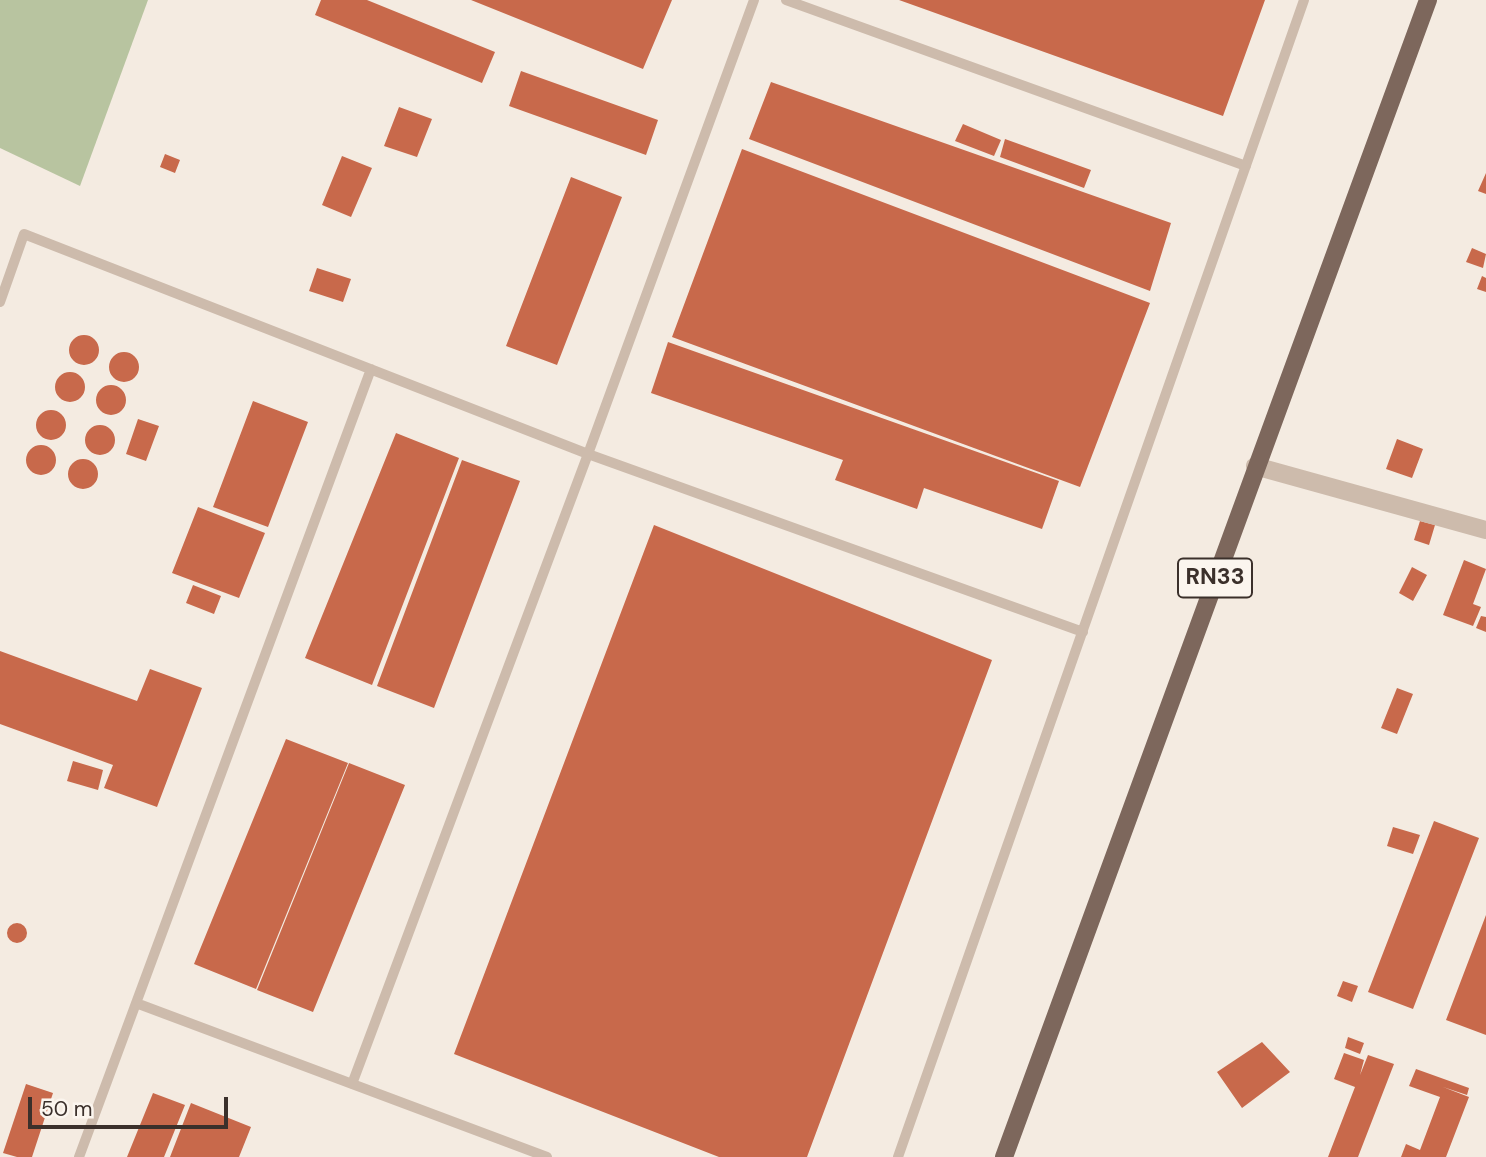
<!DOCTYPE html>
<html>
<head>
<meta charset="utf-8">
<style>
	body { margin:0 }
	#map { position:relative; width:1486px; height:1157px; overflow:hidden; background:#f4ebe1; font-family:"DM Sans",sans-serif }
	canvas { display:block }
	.scale { position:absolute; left:28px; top:1097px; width:200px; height:32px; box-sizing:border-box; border:4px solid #3b302b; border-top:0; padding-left:9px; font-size:21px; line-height:24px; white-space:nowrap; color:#3b302b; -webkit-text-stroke:5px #fbf5ee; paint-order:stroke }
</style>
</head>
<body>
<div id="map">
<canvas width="1486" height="1157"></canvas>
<div class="scale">50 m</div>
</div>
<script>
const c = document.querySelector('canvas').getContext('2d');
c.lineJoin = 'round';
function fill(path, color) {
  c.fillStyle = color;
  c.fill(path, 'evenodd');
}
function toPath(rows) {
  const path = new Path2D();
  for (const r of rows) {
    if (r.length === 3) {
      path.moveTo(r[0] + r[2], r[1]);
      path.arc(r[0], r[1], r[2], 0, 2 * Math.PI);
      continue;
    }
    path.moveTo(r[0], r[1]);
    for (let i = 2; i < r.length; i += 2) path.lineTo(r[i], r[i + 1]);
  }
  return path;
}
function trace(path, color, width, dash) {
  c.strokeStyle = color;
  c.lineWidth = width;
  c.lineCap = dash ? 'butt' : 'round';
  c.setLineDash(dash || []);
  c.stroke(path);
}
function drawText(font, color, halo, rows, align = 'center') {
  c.font = font + ' "DM Sans",sans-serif';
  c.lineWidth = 7;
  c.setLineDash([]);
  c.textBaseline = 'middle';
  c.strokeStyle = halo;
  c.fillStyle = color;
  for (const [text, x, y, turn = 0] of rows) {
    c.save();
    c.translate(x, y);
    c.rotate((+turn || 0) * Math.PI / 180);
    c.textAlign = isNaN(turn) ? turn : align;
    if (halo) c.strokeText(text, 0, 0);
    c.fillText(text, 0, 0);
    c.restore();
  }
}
fill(toPath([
	[0,0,148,0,80,186,0,148]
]), '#b8c4a0');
fill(toPath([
	[321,0,367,0,495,52,482,83,315,15],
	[471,0,672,0,643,69],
	[899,0,1265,0,1223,116],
	[521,71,658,120,646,155,509,106],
	[771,82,1171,223,1150,291,749,139],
	[399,107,432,119,417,157,384,146],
	[963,124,1001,140,994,156,955,141],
	[1005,139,1091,170,1084,188,1000,157],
	[742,149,1150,303,1080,487,672,337],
	[165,154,180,160,175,173,160,167],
	[342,156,372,168,351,217,322,205],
	[1486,173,1486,194,1478,191],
	[571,177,622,197,557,365,506,346],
	[1472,248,1486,254,1483,268,1466,262],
	[317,268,351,279,343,302,309,291],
	[1482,276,1486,278,1486,292,1477,289],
	[84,350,15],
	[668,342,1059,481,1042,529,924,488,917,509,835,480,843,460,651,393],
	[124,367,15],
	[70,387,15],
	[111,400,15],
	[253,401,308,422,268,527,213,507],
	[51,425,15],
	[138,419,159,426,146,461,126,454],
	[100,440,15],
	[396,433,459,458,372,685,305,658],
	[1397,439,1423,449,1412,478,1386,469],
	[41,460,15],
	[83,474,15],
	[462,460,520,481,434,708,377,686],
	[198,507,265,533,239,598,172,573],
	[1420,521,1435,525,1429,545,1414,540],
	[654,525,992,660,807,1157,719,1157,454,1054],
	[1464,560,1486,569,1473,604,1481,607,1473,626,1443,615],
	[1412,567,1427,575,1413,601,1399,593],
	[193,585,221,596,214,614,186,603],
	[1481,616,1486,617,1486,632,1476,628],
	[0,651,137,701,150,669,202,688,157,807,104,788,113,765,0,724],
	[1397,688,1413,694,1397,734,1381,728],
	[286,739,348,763,256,989,194,964],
	[73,761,103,770,98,790,67,781],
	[349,763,405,785,313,1012,257,990],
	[1434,821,1479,838,1413,1009,1368,992],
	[1393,827,1420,835,1413,854,1387,846],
	[1486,915,1486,1035,1446,1020],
	[17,933,10],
	[1343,981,1358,986,1352,1002,1337,996],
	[1348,1037,1364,1043,1360,1054,1345,1048],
	[1262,1042,1290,1072,1242,1108,1217,1072],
	[1344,1053,1364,1060,1360,1075,1368,1055,1394,1064,1358,1157,1328,1157,1355,1087,1334,1079],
	[1416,1069,1469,1088,1467,1095,1443,1087,1469,1097,1446,1157,1401,1157,1406,1144,1420,1150,1440,1097,1409,1086],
	[26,1084,53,1093,32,1157,17,1157,3,1153],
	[153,1093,185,1105,164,1157,127,1157],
	[191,1103,251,1127,239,1157,170,1157]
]), '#c8694b');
trace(toPath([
	[786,0,1246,166],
	[0,302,24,234,588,454,1083,632],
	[136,1003,547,1157],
	[352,1084,588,454,754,0],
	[79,1157,371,369],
	[898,1157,1304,0]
]), '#cdbbac', 10);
trace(toPath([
	[1255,466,1486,530]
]), '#cdbbac', 18);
trace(toPath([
	[1004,1157,1428,0]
]), '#7d675c', 18);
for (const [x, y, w] of [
	[1215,578,74]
]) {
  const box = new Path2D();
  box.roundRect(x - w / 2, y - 19.5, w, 39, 5);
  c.fillStyle = '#fbf5ee';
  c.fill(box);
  trace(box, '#3b302b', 2);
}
drawText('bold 23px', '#3b302b', null, [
	["RN33",1215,578]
]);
</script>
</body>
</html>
